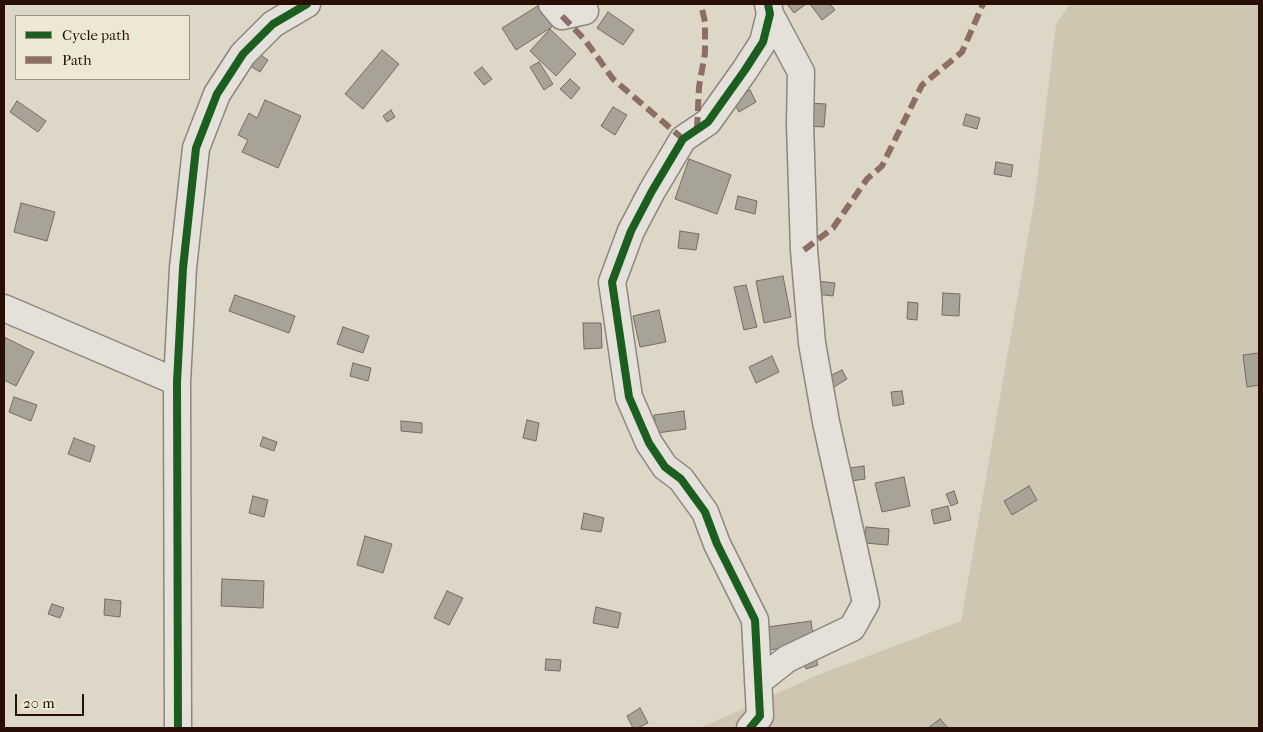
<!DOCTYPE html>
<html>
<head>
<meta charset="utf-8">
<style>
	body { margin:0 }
	#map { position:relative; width:1263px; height:732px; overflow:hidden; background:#dcd7c6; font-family:"IM FELL French Canon",serif }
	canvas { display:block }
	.frame { position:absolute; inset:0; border:5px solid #280e05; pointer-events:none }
	.legend { position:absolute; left:15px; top:15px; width:175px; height:65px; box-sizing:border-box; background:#ede8d5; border:1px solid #9e9182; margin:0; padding:6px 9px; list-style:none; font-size:15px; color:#280e05 }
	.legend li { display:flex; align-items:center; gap:10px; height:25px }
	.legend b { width:25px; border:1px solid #9e9182 }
	.scale { position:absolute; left:15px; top:694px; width:69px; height:22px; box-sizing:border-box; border:2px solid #280e05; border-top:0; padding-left:6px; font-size:15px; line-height:18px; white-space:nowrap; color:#280e05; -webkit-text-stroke:4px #ede8d5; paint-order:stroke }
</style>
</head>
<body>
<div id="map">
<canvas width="1263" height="732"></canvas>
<div class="frame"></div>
<ul class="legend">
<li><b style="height:6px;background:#1b5e20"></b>Cycle path</li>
<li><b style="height:6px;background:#8d6e63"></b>Path</li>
</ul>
<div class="scale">20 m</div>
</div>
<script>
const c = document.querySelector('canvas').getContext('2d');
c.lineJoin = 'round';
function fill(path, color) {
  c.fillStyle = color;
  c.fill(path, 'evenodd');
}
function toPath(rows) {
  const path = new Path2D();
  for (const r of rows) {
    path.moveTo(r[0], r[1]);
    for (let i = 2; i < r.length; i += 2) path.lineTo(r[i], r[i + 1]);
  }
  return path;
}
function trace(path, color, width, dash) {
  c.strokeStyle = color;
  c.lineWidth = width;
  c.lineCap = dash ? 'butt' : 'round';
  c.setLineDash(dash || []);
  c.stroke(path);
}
fill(toPath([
	[1070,4,1259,4,1259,728,700,728,818,675,961,621,1035,197,1056,24]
]), '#cfc6b1');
const building = toPath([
	[541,4,558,23,516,50,502,28,541,4],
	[787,4,806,4,794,13,787,4],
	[810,4,830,4,835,10,822,20,810,4],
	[608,12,634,30,623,45,597,28,608,12],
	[550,29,576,54,556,76,530,51,550,29],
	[382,50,399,64,363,109,345,94,382,50],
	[255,51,268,60,260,72,247,64,255,51],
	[539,62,553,84,544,90,530,67,539,62],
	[482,67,492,79,484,85,474,73,482,67],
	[570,79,580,88,571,99,560,89,570,79],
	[750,90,756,102,739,112,732,100,750,90],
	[265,100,301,116,278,168,242,152,248,140,238,135,249,113,257,118,265,100],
	[17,101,46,121,38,132,10,112,17,101],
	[808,103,826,104,824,127,807,126,808,103],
	[613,107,627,115,615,135,601,126,613,107],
	[391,110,395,117,387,122,383,116,391,110],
	[966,114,980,118,977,129,963,125,966,114],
	[689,159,731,175,717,214,675,199,689,159],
	[996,162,1013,165,1011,177,994,174,996,162],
	[738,196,757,201,755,214,735,209,738,196],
	[21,203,55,212,47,241,14,232,21,203],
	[680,231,699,234,696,250,678,248,680,231],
	[783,276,791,317,764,323,756,281,783,276],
	[817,281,835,283,833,296,816,294,817,281],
	[746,285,757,327,744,330,734,287,746,285],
	[943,293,960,294,959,316,942,315,943,293],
	[235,295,295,316,289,333,229,311,235,295],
	[908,302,918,303,917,320,907,319,908,302],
	[659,310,666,342,640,347,633,316,659,310],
	[583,323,601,323,602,348,584,349,583,323],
	[343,327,369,336,363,353,337,344,343,327],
	[6,338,34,352,16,386,4,380,4,342,6,338],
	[1259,353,1259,385,1247,387,1243,355,1259,353],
	[772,356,779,372,756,383,749,367,772,356],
	[353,363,371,368,368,381,350,376,353,363],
	[842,370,847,379,834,387,828,377,842,370],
	[902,391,904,404,893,406,891,392,902,391],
	[14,397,37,405,31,421,9,412,14,397],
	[684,411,686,429,657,433,654,415,684,411],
	[527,420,539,423,536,441,523,438,527,420],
	[401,421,422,423,422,433,401,431,401,421],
	[263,437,277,442,274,451,260,446,263,437],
	[74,438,95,446,90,462,68,454,74,438],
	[864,466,865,479,851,481,850,468,864,466],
	[904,477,910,506,882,512,875,483,904,477],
	[1029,486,1037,500,1012,515,1004,501,1029,486],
	[954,491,958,503,951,506,946,494,954,491],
	[253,496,268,500,264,517,249,513,253,496],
	[948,506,951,520,934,524,931,510,948,506],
	[584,513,604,518,601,532,581,529,584,513],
	[866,527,889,529,888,545,865,543,866,527],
	[365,536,392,544,383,573,357,565,365,536],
	[222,579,264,581,263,608,221,606,222,579],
	[447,591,463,598,449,625,434,618,447,591],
	[105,599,121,601,120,617,104,615,105,599],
	[52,604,64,608,60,618,48,614,52,604],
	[596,607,621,613,618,628,593,623,596,607],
	[811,621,814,643,763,651,760,628,811,621],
	[814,653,818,665,806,669,801,658,814,653],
	[546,659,561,660,560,671,545,670,546,659],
	[640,708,648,723,638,728,633,728,627,716,640,708],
	[940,719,948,728,928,728,940,719]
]);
fill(building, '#a8a397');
trace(building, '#736c62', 1);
const minor = toPath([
	[552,4,562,16,585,11],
	[4,308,177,382],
	[758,682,787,659,852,628,866,603,826,422,812,343,804,250,800,124,801,72,770,14],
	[178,728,177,382,183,268,196,148,217,94,243,54,273,24,307,4],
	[750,728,760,716,755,620,717,544,705,512,681,479,665,467,649,443,629,397,612,282,631,231,652,191,683,139,708,122,745,70,763,42,770,14,768,4]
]);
trace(minor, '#8c867c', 29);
trace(minor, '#e4e1da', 26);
trace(toPath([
	[562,16,585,40,613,79,683,139],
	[697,129,699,87,705,53,705,22,701,4],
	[804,250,833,228,867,179,882,166,922,85,962,52,983,4]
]), '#8d6e63', 6, [12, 6]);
trace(toPath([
	[178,728,177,382,183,268,196,148,217,94,243,54,273,24,307,4],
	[750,728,760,716,755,620,717,544,705,512,681,479,665,467,649,443,629,397,612,282,631,231,652,191,683,139,708,122,745,70,763,42,770,14,768,4]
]), '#1b5e20', 8);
</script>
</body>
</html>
